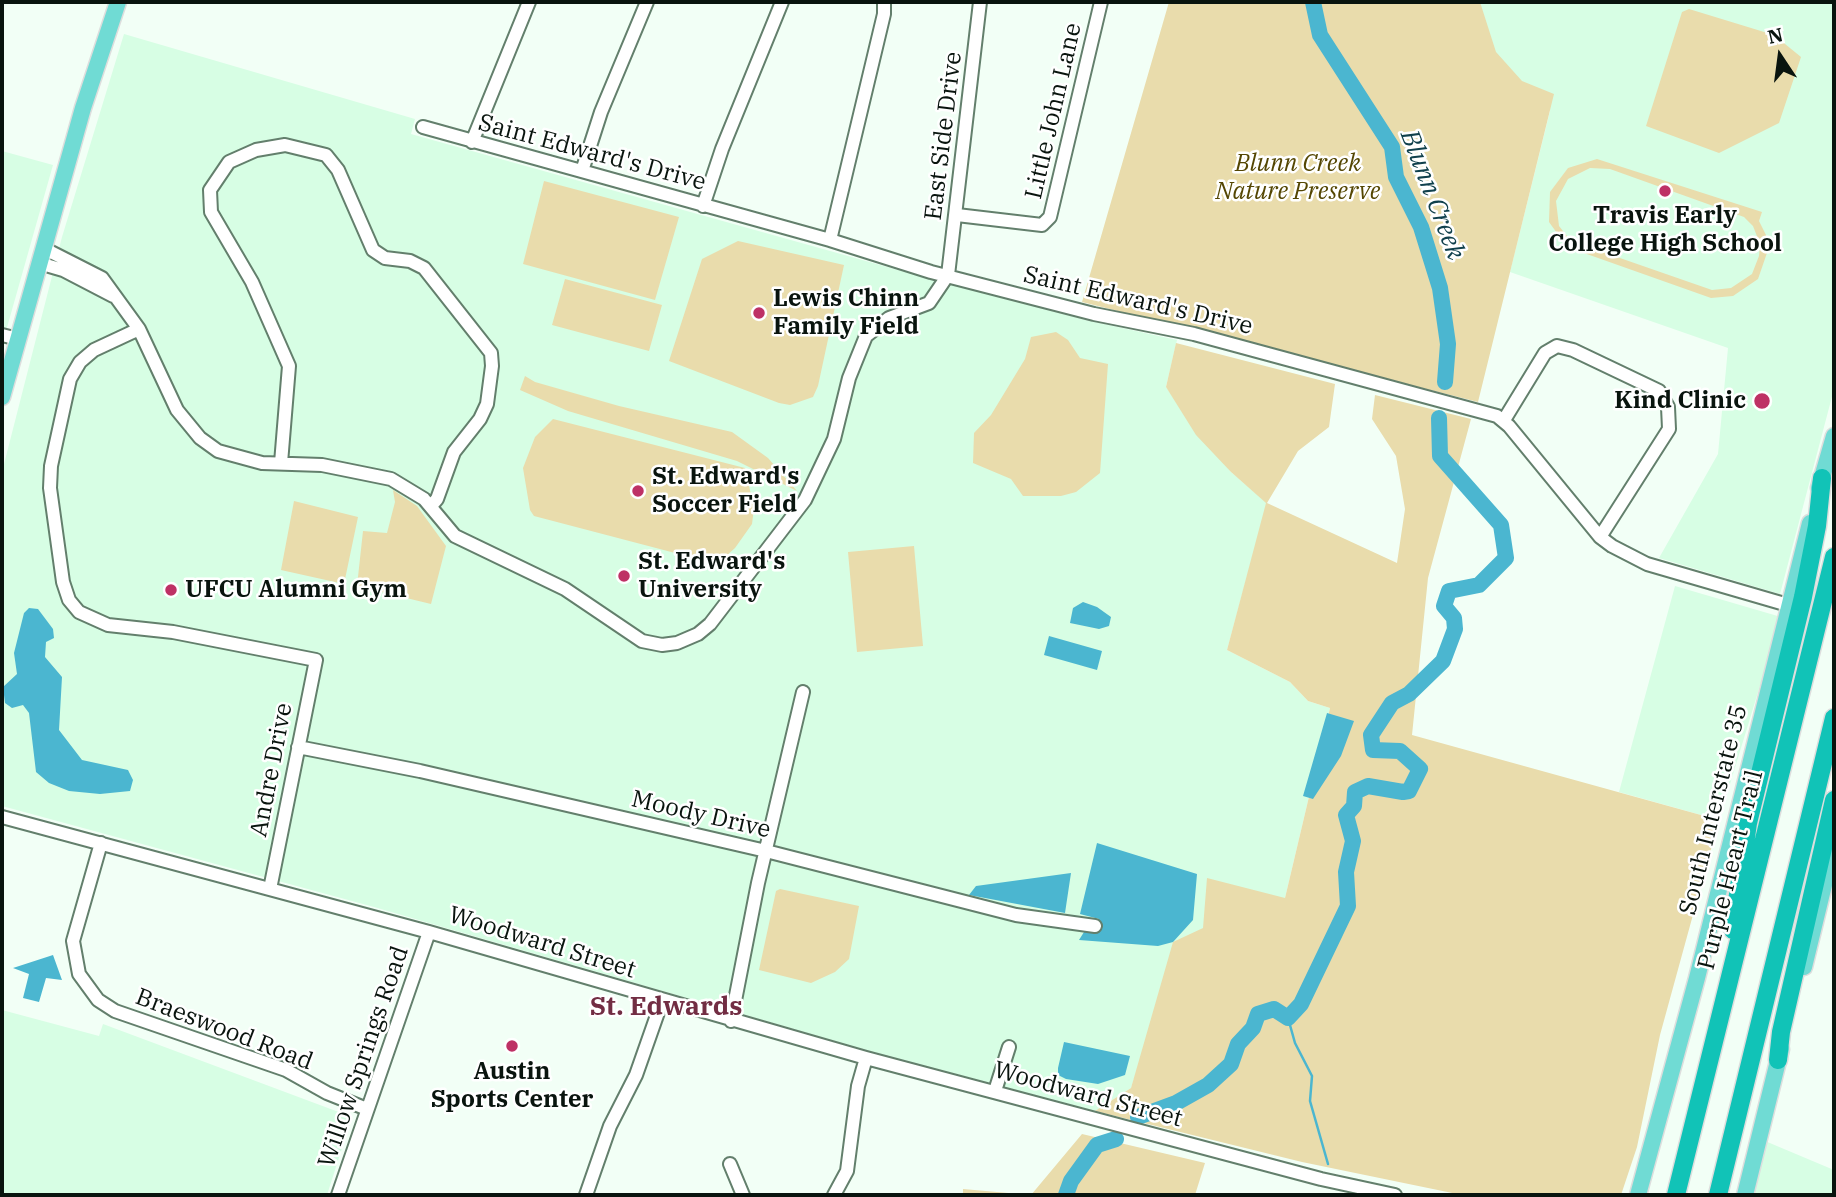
<!DOCTYPE html>
<html>
<head>
<meta charset="utf-8">
<style>
	body { margin:0 }
	#map { position:relative; width:1836px; height:1197px; overflow:hidden; background:#f2fff6; font-family:"IBM Plex Serif",serif }
	canvas { display:block }
	.frame { position:absolute; inset:0; border:4px solid #09140e; pointer-events:none }
	.north { position:absolute; left:1745px; top:21px; width:70px; height:70px; -webkit-text-stroke:5px #fff; paint-order:stroke; rotate:347deg; font-size:19px; font-weight:700; line-height:28px; text-align:center; color:#09140e }
	.north::after { content:''; display:block; margin:auto; width:24px; height:32px; background:#09140e; clip-path:polygon(50% 0,100% 100%,50% 72%,0 100%) }
</style>
</head>
<body>
<div id="map">
<canvas width="1836" height="1197"></canvas>
<div class="frame"></div>
<div class="north">N</div>
</div>
<script>
const c = document.querySelector('canvas').getContext('2d');
c.lineJoin = 'round';
function fill(path, color) {
  c.fillStyle = color;
  c.fill(path, 'evenodd');
}
function toPath(rows) {
  const path = new Path2D();
  for (const r of rows) {
    path.moveTo(r[0], r[1]);
    for (let i = 2; i < r.length; i += 2) path.lineTo(r[i], r[i + 1]);
  }
  return path;
}
function trace(path, color, width, dash) {
  c.strokeStyle = color;
  c.lineWidth = width;
  c.lineCap = dash ? 'butt' : 'round';
  c.setLineDash(dash || []);
  c.stroke(path);
}
function drawText(font, color, halo, rows, align = 'center') {
  c.font = font + ' "IBM Plex Serif",serif';
  c.lineWidth = 5;
  c.setLineDash([]);
  c.textBaseline = 'middle';
  c.strokeStyle = halo;
  c.fillStyle = color;
  for (const [text, x, y, turn = 0] of rows) {
    c.save();
    c.translate(x, y);
    c.rotate((+turn || 0) * Math.PI / 180);
    c.textAlign = isNaN(turn) ? turn : align;
    if (halo) c.strokeText(text, 0, 0);
    c.fillText(text, 0, 0);
    c.restore();
  }
}
fill(toPath([
	[1455,2,1834,2,1834,389,1780,594,1659,558,1718,454,1728,348,1510,272,1550,111,1438,73],
	[124,34,415,119,411,134,891,268,1086,320,1177,340,1166,387,1231,472,1267,503,1227,650,1290,682,1308,701,1330,708,1285,898,1203,928,1145,1046,1131,1088,1095,1111,865,1050,374,907,2,806,2,472,62,237],
	[2,151,53,165,6,331,2,330],
	[1675,586,1781,617,1719,820,1619,792],
	[2,1010,99,1036,103,1024,352,1117,327,1195,2,1195],
	[1765,1141,1834,1170,1834,1195,1754,1195]
]), '#d7fee4');
fill(toPath([
	[1169,2,1480,2,1496,52,1522,81,1554,94,1478,402,1082,302],
	[1689,9,1774,35,1801,57,1779,123,1719,153,1646,126,1682,12],
	[1597,159,1762,212,1759,221,1766,235,1768,250,1758,279,1733,296,1711,298,1567,247,1549,222,1550,192,1568,168],
	[1590,168,1610,169,1744,217,1753,226,1760,244,1759,256,1752,274,1731,288,1712,290,1571,241,1559,226,1556,201,1568,179],
	[544,181,679,217,655,300,523,264],
	[738,241,844,265,818,386,813,397,790,405,779,403,669,361,702,259],
	[565,279,662,305,649,351,552,325],
	[1056,332,1068,340,1080,358,1108,364,1100,473,1076,492,1061,496,1023,496,1011,479,973,463,974,433,991,415,1025,359,1031,337],
	[1176,343,1335,384,1329,427,1298,451,1267,503,1397,563,1405,509,1396,456,1372,419,1375,395,1471,419,1428,578,1412,735,1719,820,1660,1035,1637,1147,1621,1195,1462,1195,1302,1162,1095,1111,1131,1088,1173,942,1203,928,1207,878,1285,898,1330,708,1308,701,1290,682,1227,650,1266,503,1231,472,1196,435,1166,387],
	[525,376,535,382,619,406,732,432,768,458,797,491,737,461,568,411,520,390],
	[553,419,745,468,754,508,752,524,735,548,717,564,534,516,530,510,523,468,535,437],
	[393,490,417,506,446,546,431,604,357,586,363,531,387,533,395,502],
	[294,501,358,517,344,584,281,570],
	[914,546,923,646,857,652,848,552],
	[780,889,859,906,849,959,835,972,811,983,759,970,776,891],
	[1082,1134,1205,1163,1195,1195,963,1195,963,1189,1031,1195]
]), '#e9dcac');
fill(toPath([
	[1083,602,1097,607,1111,617,1109,626,1099,629,1070,623,1073,608],
	[29,608,38,609,53,629,54,638,46,642,45,657,62,677,59,730,82,760,128,770,133,780,130,791,100,794,69,791,49,783,36,772,29,713,23,705,12,708,5,703,3,687,17,674,14,653,24,613],
	[1049,636,1102,651,1097,670,1044,655],
	[1327,713,1354,721,1341,756,1313,799,1303,796],
	[1097,843,1197,874,1193,920,1173,942,1158,946,1079,940,1084,932,1098,930,1099,919,1080,914],
	[1071,873,1065,913,969,895,976,886],
	[53,955,62,980,46,978,39,1002,23,998,29,974,13,968],
	[1064,1042,1130,1056,1125,1075,1098,1084,1066,1079,1058,1075,1058,1068]
]), '#4bb6d0');
trace(toPath([
	[1288,1018,1295,1043,1312,1076,1310,1101,1328,1164]
]), '#4bb6d0', 2.5);
trace(toPath([
	[1313,2,1320,35,1392,147,1396,177,1421,227,1440,288,1448,344,1445,382],
	[1138,1117,1176,1103,1208,1085,1231,1064,1238,1044,1253,1028,1258,1014,1274,1009,1288,1018,1301,1004,1348,906,1346,872,1353,841,1346,815,1354,806,1355,792,1368,786,1403,792,1409,791,1420,769,1400,751,1373,750,1371,735,1392,703,1409,694,1443,661,1455,629,1454,618,1444,606,1449,591,1479,585,1506,558,1501,525,1440,456,1439,418],
	[1066,1195,1071,1181,1097,1145,1116,1139]
]), '#4bb6d0', 16);
const minor = toPath([
	[423,127,830,240,931,272,1094,314,1194,334,1497,416,1509,426,1600,537,1612,546,1647,564,1788,605],
	[472,142,529,2],
	[582,171,601,112,647,2],
	[703,206,722,149,782,2],
	[957,215,1042,225,1050,217,1101,2],
	[830,240,884,14,884,2],
	[43,248,102,278,139,329,177,410,200,438,218,451,262,463,322,465,391,479,424,499,455,536,565,589,642,641,662,645,677,643,698,634,710,624,805,500,834,439,849,378,866,336,889,318,929,303,948,275,980,2],
	[39,263,63,270,113,296],
	[139,329,94,350,80,362,70,379,51,466,50,488,63,582,69,600,79,612,108,625,173,632,316,660,270,889],
	[2,335,18,339],
	[1504,420,1545,353,1557,346,1573,350,1659,391,1668,407,1669,429,1600,537],
	[281,463,289,366,252,282,211,212,210,190,229,162,256,150,285,145,326,155,338,170,373,250,385,258,410,261,424,268,491,353,492,366,487,404,480,419,454,452,437,499,431,506],
	[298,747,420,771,766,851,1016,915,1095,926],
	[2,817,429,932,866,1058,1321,1179,1395,1195],
	[101,843,73,941,79,974,98,1000,115,1011,286,1070,327,1093,367,1109],
	[731,1021,758,883,803,692],
	[995,1091,1009,1047],
	[730,1164,743,1195],
	[338,1195,429,932],
	[586,1195,610,1126,636,1075,662,1001],
	[834,1195,847,1171,858,1086,866,1058]
]);
const major = toPath([
	[2,397,83,108,118,2],
	[1819,488,1834,436],
	[1804,967,1834,844],
	[1638,1195,1697,978,1810,523],
	[1745,1195,1781,1049]
]);
const highway = toPath([
	[1733,930,1748,823,1803,597,1817,526,1822,478],
	[1778,1060,1781,1032,1834,800],
	[1676,1195,1834,557],
	[1718,1195,1834,718]
]);
trace(minor, '#637f6c', 16);
trace(major, '#dddedd', 19);
trace(highway, '#dddedd', 21);
trace(minor, '#fff', 12);
trace(major, '#70dbd4', 16);
trace(highway, '#11c3b7', 18);
for (const [x, y, r, color] of [
	[1665,191,7,"#be3165"],
	[759,313,7,"#be3165"],
	[1762,401,9,"#be3165"],
	[638,491,7,"#be3165"],
	[624,576,7,"#be3165"],
	[171,590,7,"#be3165"],
	[512,1046,7,"#be3165"]
]) {
  const dot = new Path2D();
  dot.arc(x, y, r, 0, 2 * Math.PI);
  c.fillStyle = color;
  c.fill(dot);
  trace(dot, '#fff', 2.5);
}
drawText('24px', '#09140e', '#fff', [
	["Little John Lane",1054,111,-77],
	["East Side Drive",944,136,-83],
	["Saint Edward's Drive",592,153,15],
	["Saint Edward's Drive",1138,301,13],
	["Andre Drive",272,770,-79],
	["South Interstate 35",1714,810,-76],
	["Moody Drive",701,815,13],
	["Purple Heart Trail",1731,870,-76],
	["Woodward Street",542,943,17],
	["Braeswood Road",224,1030,21],
	["Willow Springs Road",364,1057,-71],
	["Woodward Street",1088,1095,15]
]);
drawText('italic 24px', '#544602', '#fff', [
	["Blunn Creek",1298,164],
	["Nature Preserve",1298,192]
]);
drawText('bold 24px', '#09140e', '#fff', [
	["Travis Early",1665,216,"center"],
	["College High School",1665,244,"center"],
	["Lewis Chinn",773,299],
	["Family Field",773,327],
	["Kind Clinic",1746,401,"right"],
	["St. Edward's",652,477],
	["Soccer Field",652,505],
	["St. Edward's",638,562],
	["University",638,590],
	["UFCU Alumni Gym",185,590],
	["Austin",512,1072,"center"],
	["Sports Center",512,1100,"center"]
], 'left');
drawText('italic 26px', '#10404c', '#fff', [
	["Blunn Creek",1432,195,69]
]);
drawText('bold 26px', '#722d43', '#fff', [
	["St. Edwards",666,1007]
]);
</script>
</body>
</html>
